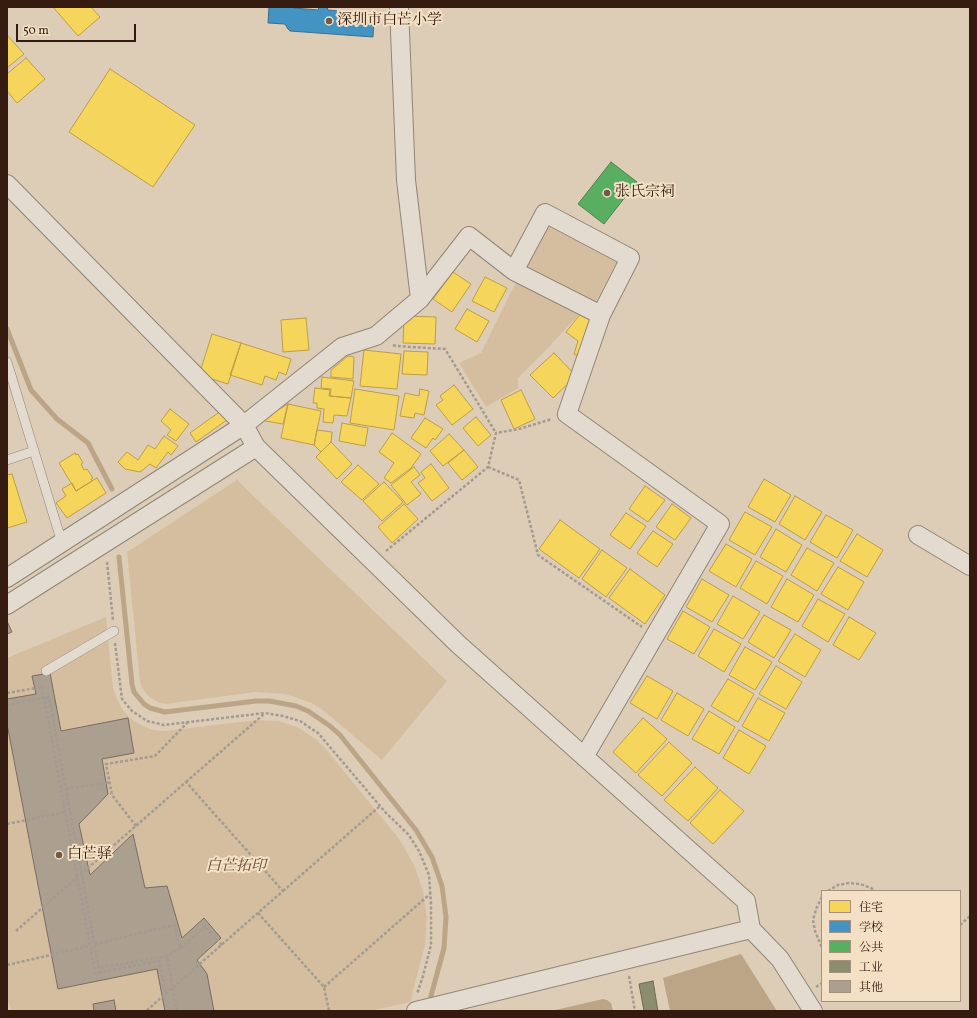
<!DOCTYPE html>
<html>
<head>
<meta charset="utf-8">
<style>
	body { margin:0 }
	#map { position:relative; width:977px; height:1018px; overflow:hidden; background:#ddcdb6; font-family:Vollkorn,"Noto Serif SC",serif }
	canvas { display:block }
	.frame { position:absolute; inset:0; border:8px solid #341a0f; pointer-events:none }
	.legend { position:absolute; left:821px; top:890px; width:140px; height:112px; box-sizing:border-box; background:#f3e0c5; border:1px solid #a7917c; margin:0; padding:5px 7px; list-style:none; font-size:12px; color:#341a0f }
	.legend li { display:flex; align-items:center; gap:8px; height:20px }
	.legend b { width:20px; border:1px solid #a7917c }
	.scale { position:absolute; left:16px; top:24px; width:120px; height:18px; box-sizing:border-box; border:2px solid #341a0f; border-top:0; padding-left:5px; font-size:12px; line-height:14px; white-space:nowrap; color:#341a0f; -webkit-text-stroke:3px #f3e0c5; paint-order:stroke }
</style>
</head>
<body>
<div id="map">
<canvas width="977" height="1018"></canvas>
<div class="frame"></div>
<ul class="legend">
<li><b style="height:11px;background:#f6d55c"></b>住宅</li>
<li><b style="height:11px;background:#4393c3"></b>学校</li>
<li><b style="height:11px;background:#5aae61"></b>公共</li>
<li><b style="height:11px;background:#8c8c6e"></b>工业</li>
<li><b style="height:11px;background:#ab9f90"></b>其他</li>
</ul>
<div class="scale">50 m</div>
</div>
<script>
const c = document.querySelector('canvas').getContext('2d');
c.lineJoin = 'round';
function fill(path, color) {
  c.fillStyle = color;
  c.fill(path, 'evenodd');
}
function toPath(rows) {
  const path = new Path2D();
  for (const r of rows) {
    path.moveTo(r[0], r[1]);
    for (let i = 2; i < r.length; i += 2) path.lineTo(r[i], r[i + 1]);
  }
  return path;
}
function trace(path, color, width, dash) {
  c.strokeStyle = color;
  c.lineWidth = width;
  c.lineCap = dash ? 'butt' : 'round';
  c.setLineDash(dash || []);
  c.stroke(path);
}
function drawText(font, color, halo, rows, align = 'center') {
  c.font = font + ' Vollkorn,"Noto Serif SC",serif';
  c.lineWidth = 4;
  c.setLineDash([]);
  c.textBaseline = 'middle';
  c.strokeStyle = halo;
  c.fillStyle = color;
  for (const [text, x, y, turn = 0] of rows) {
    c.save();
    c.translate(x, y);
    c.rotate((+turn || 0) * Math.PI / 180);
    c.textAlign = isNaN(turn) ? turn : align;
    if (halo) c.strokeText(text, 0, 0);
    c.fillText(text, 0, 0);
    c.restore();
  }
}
fill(toPath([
	[548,226,617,261,596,301,527,266],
	[518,278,581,312,548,348,518,378,518,388,486,407,459,363,481,353],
	[237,480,447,681,382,760,324,711,312,703,298,698,284,694,255,692,166,704,160,703,149,697,142,688,140,682,127,552],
	[106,617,113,688,117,699,123,710,131,719,141,725,153,730,165,731,257,720,279,721,299,728,317,740,325,748,400,840,414,865,423,891,427,918,425,945,412,994,411,1002,370,1011,12,1011,7,999,7,658]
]), '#d5be9f');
fill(toPath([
	[741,954,777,1011,670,1011,663,978],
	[603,999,607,1000,611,1003,613,1011,551,1011]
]), '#bca487');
const homes = toPath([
	[53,7,91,7,100,17,78,36,53,7],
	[7,35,24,54,7,68,7,35],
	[26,58,45,79,17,103,7,91,7,74,26,58],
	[110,69,195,125,153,187,69,132,110,69],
	[453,272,471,284,452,312,433,299,453,272],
	[485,277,507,288,494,312,472,301,485,277],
	[467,309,489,321,477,342,455,329,467,309],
	[582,312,596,320,581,357,574,354,578,341,566,332,582,312],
	[404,316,436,317,435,344,403,343,404,316],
	[306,318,309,350,283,352,281,320,306,318],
	[212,334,241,343,228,384,199,375,212,334],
	[241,343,291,359,286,375,279,372,276,380,265,376,262,385,230,375,241,343],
	[364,350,401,354,397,389,360,386,364,350],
	[404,351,428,352,427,375,402,374,404,351],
	[554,353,576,376,553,398,530,375,554,353],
	[348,356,354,357,353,379,331,377,331,370,348,356],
	[322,377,354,381,351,398,330,396,331,389,321,388,322,377],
	[454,385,473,409,452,425,436,405,443,400,440,396,454,385],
	[315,388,330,390,329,396,351,398,347,416,334,415,333,423,323,422,324,409,317,408,317,403,313,403,315,388],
	[355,389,399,396,394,430,350,423,355,389],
	[420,389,429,391,424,415,415,413,414,418,400,416,405,393,419,396,420,389],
	[521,390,535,419,514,429,501,400,521,390],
	[288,404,321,411,314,445,281,438,288,404],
	[288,404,283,424,260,420,288,404],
	[225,408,231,417,196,442,190,433,225,408],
	[170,409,189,424,176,441,167,435,171,430,161,421,170,409],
	[476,417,491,435,478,446,463,428,476,417],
	[425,418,443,429,435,440,433,438,426,448,411,438,425,418],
	[342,423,368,428,365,446,339,441,342,423],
	[317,430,332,432,331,442,321,452,314,445,317,430],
	[392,433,421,454,411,468,391,483,384,478,394,463,379,452,392,433],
	[449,434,464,450,443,466,430,451,449,434],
	[164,436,178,446,171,455,168,452,156,468,150,464,140,472,125,469,118,462,127,452,138,460,148,445,155,449,164,436],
	[331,442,352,464,337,479,316,457,331,442],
	[464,450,478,467,462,480,448,463,464,450],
	[75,453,76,455,78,454,83,463,81,464,84,470,87,469,93,478,91,479,92,481,76,491,59,463,75,453],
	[431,464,449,488,432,501,418,483,425,478,421,472,431,464],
	[358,465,379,484,362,500,341,482,358,465],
	[414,467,420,475,411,482,421,494,407,505,391,485,414,467],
	[12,474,27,522,7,528,7,475,12,474],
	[97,478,106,493,67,518,56,503,66,496,62,489,72,483,76,491,97,478],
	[764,479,791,495,775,522,748,507,764,479],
	[384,482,403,502,382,521,363,501,384,482],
	[645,486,665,500,648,522,629,509,645,486],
	[795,496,822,512,805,540,779,524,795,496],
	[404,504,418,519,392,543,378,527,404,504],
	[672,504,691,518,675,540,656,527,672,504],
	[745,512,772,527,755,555,729,540,745,512],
	[626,513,646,526,630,549,610,535,626,513],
	[826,515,853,530,837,558,810,542,826,515],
	[560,520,600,549,579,578,539,549,560,520],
	[776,529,802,545,786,572,760,557,776,529],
	[653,531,673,544,657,567,637,553,653,531],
	[857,534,883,550,867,577,840,561,857,534],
	[726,544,752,559,736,587,709,571,726,544],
	[807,548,834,563,817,591,791,575,807,548],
	[602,550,627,568,606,597,582,579,602,550],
	[756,561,783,576,767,604,740,588,756,561],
	[838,567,864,582,848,610,821,594,838,567],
	[630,569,665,595,645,624,609,598,630,569],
	[702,579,729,595,712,622,686,607,702,579],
	[787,579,814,595,798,622,771,607,787,579],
	[733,596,760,612,743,639,717,624,733,596],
	[818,599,845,614,828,642,802,626,818,599],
	[683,611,710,627,694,654,667,639,683,611],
	[764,615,791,630,774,658,748,642,764,615],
	[849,617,876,633,859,660,833,645,849,617],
	[714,629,741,644,724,672,698,656,714,629],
	[795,634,821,650,805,677,778,661,795,634],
	[745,647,772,662,755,690,729,675,745,647],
	[776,666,802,682,786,709,759,694,776,666],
	[647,676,673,691,657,719,630,703,647,676],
	[728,679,754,694,738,722,711,706,728,679],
	[677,693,704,709,688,736,661,720,677,693],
	[758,698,785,713,769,741,742,726,758,698],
	[709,711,735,727,719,754,692,739,709,711],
	[643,718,667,739,636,773,613,752,643,718],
	[739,730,766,746,749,774,723,758,739,730],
	[669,742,692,763,662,796,638,775,669,742],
	[695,767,718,788,688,821,664,800,695,767],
	[720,790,744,811,713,844,690,823,720,790]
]);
fill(homes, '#f6d55c');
trace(homes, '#bc9d45', 1);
const schools = toPath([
	[269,7,294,7,294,8,318,10,319,7,327,7,328,10,339,11,339,18,374,20,373,37,290,31,288,29,285,24,268,23,269,7]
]);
fill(schools, '#4393c3');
trace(schools, '#3e6f8d', 1);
const public = toPath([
	[611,162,637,182,604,224,578,204,611,162]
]);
fill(public, '#5aae61');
trace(public, '#4f8248', 1);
const industry = toPath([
	[653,981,658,1011,644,1011,639,984,653,981]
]);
fill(industry, '#8c8c6e');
trace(industry, '#726a52', 1);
trace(toPath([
	[7,329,31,390,57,419,88,443,112,489],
	[119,557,132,684,134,692,144,704,150,708,165,712,256,701,269,701,296,706,308,711,330,726,340,735,416,830,432,857,442,886,446,917,444,948,431,996,431,1004]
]), '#bca487', 5);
const building = toPath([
	[7,621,12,632,7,634,7,621],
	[50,673,61,731,128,718,134,753,102,759,108,794,79,824,90,875,133,834,145,888,167,886,182,938,204,918,221,938,197,960,207,974,214,1011,165,1011,157,969,58,989,7,724,7,699,36,694,32,676,50,673],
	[114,1000,116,1011,94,1011,93,1004,114,1000]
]);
fill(building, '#ab9f90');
trace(building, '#796d61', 1);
const service = toPath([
	[7,362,62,543],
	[7,460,34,451],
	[46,671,114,631]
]);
const minor = toPath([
	[399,7,406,180,420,299],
	[7,184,244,425,256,447,458,644,746,901,751,929,780,959,813,1011],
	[514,271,545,213,630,258,601,315,567,414,720,524,584,757],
	[918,535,970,566],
	[7,578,244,425,342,347,376,336,420,299,469,236,514,271,601,315],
	[7,605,256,447],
	[416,1011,751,929]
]);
trace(service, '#918577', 10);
trace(minor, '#918577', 20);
trace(toPath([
	[393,345,396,346,445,349,496,433],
	[488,467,519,480,538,555,642,627],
	[386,551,488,467,496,433,519,429,552,419],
	[107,562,113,620],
	[115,643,122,699,132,711,147,721,164,725,265,713,283,716,300,721,318,733,386,813,408,834,419,851,429,875,431,904,431,945,423,976,417,994],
	[7,693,42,687,95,973,159,961,166,994],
	[7,704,7,705],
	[186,782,264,714],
	[66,789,110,782],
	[7,824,65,812],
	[136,826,112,795,106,764,155,756,188,722],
	[283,891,380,806],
	[828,891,838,885,849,883,860,884,871,888,875,891],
	[822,897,816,909,813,920,815,931,822,948],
	[258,913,324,987,329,1011],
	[960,925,970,916],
	[16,931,186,782,283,891,146,1011],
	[95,944,174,925,180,948,167,956],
	[181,948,205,926,222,945],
	[7,965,90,946],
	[629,976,635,1011],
	[324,987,430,894],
	[816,987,822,983]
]), '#a39a91', 2.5, [3, 2]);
trace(service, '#e3dbd0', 9);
trace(minor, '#e3dbd0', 18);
trace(toPath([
	[7,705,49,697,99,968,167,956,177,1011]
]), '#a39a91', 2.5, [3, 2]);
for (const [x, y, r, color] of [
	[329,21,4,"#6f5949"],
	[607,193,4,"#6f5949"],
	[59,855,4,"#6f5949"]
]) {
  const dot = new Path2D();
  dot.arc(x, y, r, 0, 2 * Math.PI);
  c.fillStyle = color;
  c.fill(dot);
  trace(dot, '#f3e0c5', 1.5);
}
drawText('15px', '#341a0f', '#f3e0c5', [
	["深圳市白芒小学",337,21],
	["张氏宗祠",615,193],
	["白芒驿",67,855]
], 'left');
drawText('italic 15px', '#624734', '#f3e0c5', [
	["白芒拓印",236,867]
]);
</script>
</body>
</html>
